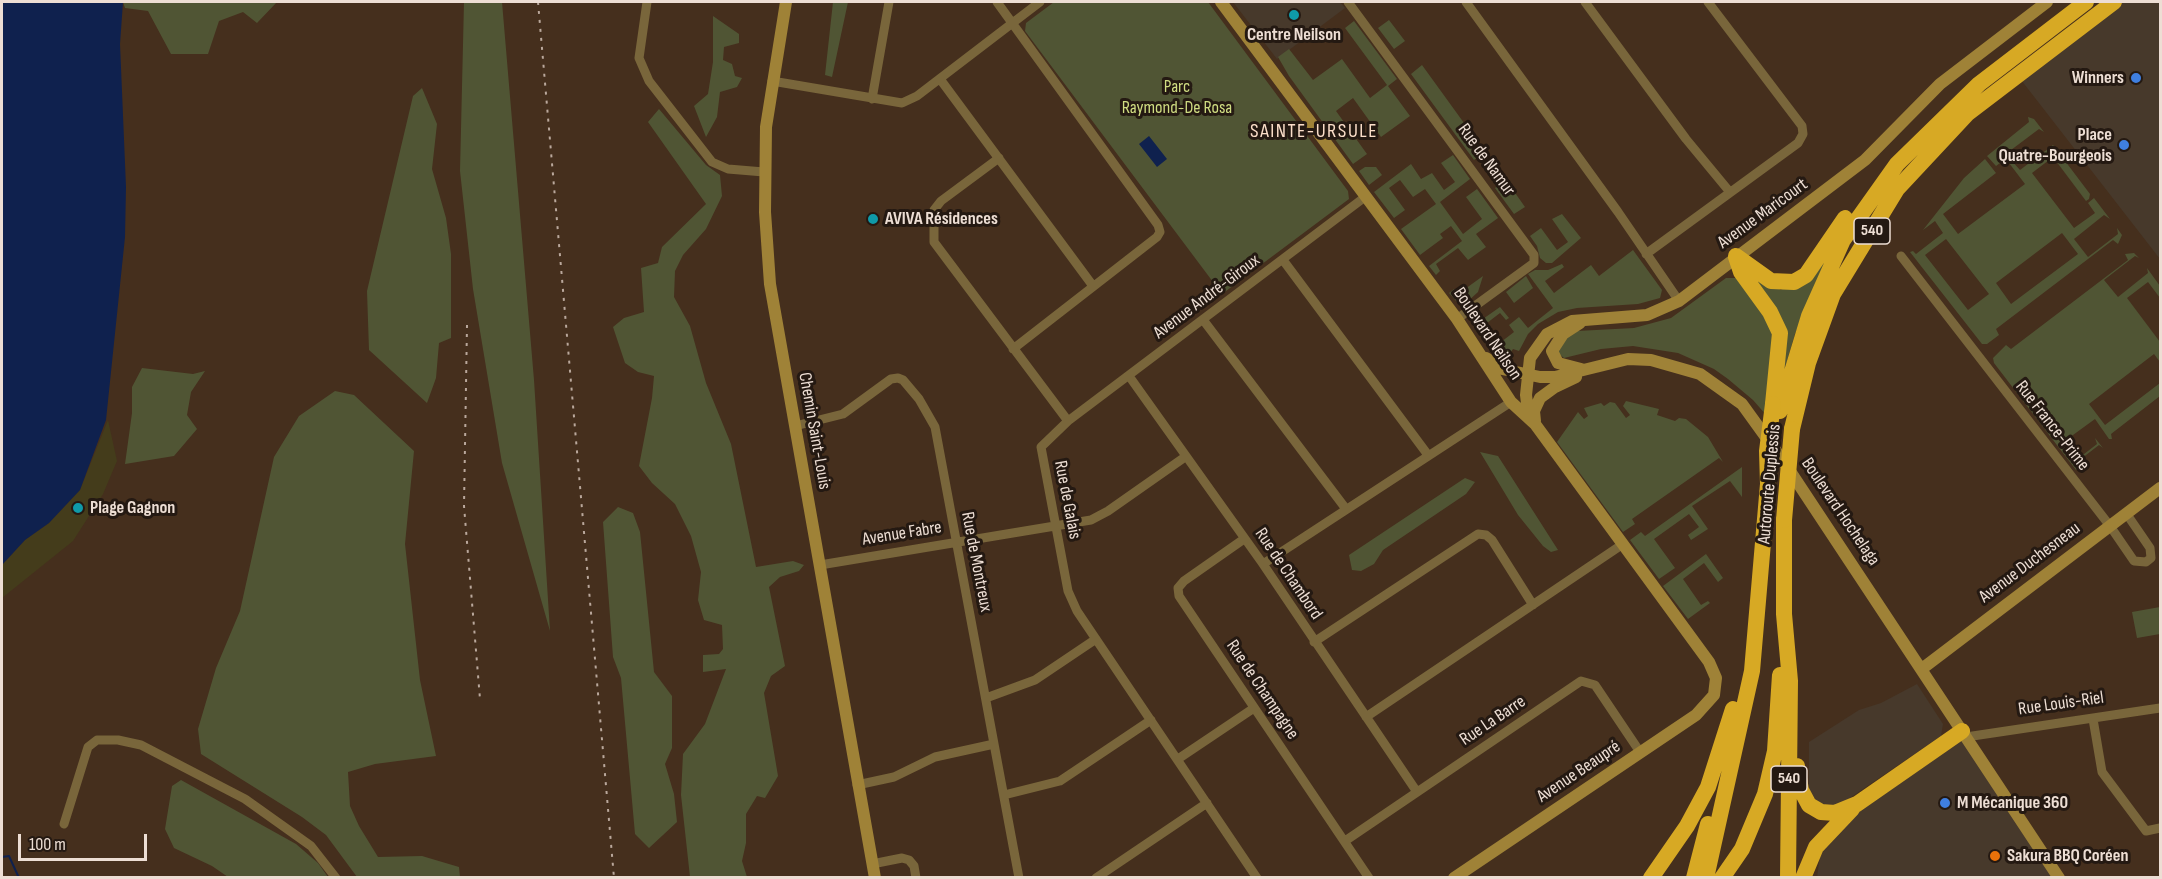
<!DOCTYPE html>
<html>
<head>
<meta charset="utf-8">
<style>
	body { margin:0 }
	#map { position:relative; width:2162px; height:879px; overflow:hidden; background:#452f1d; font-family:"Sofia Sans Condensed",sans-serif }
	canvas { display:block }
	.frame { position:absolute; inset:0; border:3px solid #edded4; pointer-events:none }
	.scale { position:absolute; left:18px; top:834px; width:129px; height:27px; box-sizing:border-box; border:3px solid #edded4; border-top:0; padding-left:8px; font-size:18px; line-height:21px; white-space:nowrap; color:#edded4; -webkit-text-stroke:4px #241912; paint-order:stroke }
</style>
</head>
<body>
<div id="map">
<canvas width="2162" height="879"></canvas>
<div class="frame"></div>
<div class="scale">100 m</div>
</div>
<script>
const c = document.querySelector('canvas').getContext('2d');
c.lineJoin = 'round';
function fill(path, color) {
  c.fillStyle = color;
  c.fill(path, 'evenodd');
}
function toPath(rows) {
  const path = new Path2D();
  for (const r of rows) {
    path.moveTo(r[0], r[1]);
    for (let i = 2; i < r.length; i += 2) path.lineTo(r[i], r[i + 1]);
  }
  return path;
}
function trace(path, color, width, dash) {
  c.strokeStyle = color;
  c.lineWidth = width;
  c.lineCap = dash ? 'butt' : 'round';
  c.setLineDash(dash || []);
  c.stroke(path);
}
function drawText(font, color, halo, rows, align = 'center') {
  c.font = font + ' "Sofia Sans Condensed",sans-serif';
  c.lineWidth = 6;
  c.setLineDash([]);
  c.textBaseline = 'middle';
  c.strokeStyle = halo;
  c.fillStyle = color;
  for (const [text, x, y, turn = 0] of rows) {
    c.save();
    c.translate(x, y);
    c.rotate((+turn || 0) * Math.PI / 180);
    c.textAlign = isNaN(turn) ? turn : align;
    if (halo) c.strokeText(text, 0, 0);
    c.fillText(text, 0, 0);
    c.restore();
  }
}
fill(toPath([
	[1233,2,1340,2,1345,8,1277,59],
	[2114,2,2160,2,2160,259,2018,76],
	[1917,684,1943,724,1941,736,1838,806,1815,803,1809,790,1809,742,1859,710,1881,703],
	[1962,731,2059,878,1817,878,1822,839]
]), '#47392b');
fill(toPath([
	[123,2,277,2,257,23,243,12,219,21,208,54,171,54,148,11,125,8],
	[464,2,502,2,534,380,550,631,502,463,473,289,460,171],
	[833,2,848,2,832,77,825,75],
	[1054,2,1208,2,1348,191,1349,199,1222,294,1025,31,1026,23],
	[713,16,739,34,739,43,724,47,723,60,732,64,735,76,742,78,737,87,720,92,717,117,706,137,694,106,708,94,713,62],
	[1389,20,1405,41,1394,49,1378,28],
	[1354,21,1397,79,1388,86,1410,116,1381,137,1353,98,1336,111,1367,154,1353,164,1289,76,1278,57,1289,49,1313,80,1342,59,1370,98,1387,85,1345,28],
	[1422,65,1485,152,1474,160,1411,74],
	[422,88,437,124,432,169,446,218,451,254,451,338,439,343,436,378,427,403,369,350,367,291,413,96],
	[659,109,706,165,720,175,722,196,706,229,683,255,675,271,674,297,690,326,706,383,731,444,756,567,793,561,804,565,799,571,780,577,769,587,785,666,771,676,764,693,778,776,765,798,757,796,746,814,746,843,742,861,747,877,690,877,681,795,683,754,705,724,726,669,703,672,703,655,719,654,723,649,722,625,704,620,698,600,701,572,691,536,675,504,652,483,639,466,652,398,654,376,638,372,625,363,613,327,624,318,644,312,641,268,658,263,662,247,706,204,648,122],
	[2028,117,2034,119,2044,132,2039,129,2007,153,2008,157,1996,166,1987,156,2029,122],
	[2053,145,2090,194,2089,199,2086,201,2053,157,2032,173,2074,228,2095,213,2088,203,2094,198,2110,219,2104,215,2074,239,2088,257,2118,234,2117,228,2122,235,2118,244,2113,240,1996,329,1999,335,1987,344,1982,344,1910,252,1913,251,1916,254,1943,233,1935,221,1923,230,1964,178,1985,159,1996,173,1943,214,1958,234,2025,184,2009,163,2011,160,2020,170],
	[2062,233,2078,254,2011,304,1996,283],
	[1946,239,1989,294,1968,310,1925,255],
	[1453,155,1470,179,1440,202,1463,234,1482,219,1466,197,1477,189,1498,218,1476,234,1486,247,1468,260,1458,248,1436,264,1440,271,1436,275,1429,266,1462,241,1451,226,1440,234,1443,238,1420,255,1401,229,1436,204,1425,189,1413,197,1400,180,1389,188,1405,210,1394,218,1374,192,1411,164,1421,179,1432,173,1444,190,1455,182,1441,163],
	[1365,167,1376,167,1382,175,1369,185,1359,171],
	[1506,180,1525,207,1514,214,1495,188],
	[1562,214,1581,238,1552,263,1546,263,1540,258,1537,246,1530,236,1541,228,1557,250,1568,242,1552,219],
	[1841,231,1795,334,1780,384,1784,349,1747,270,1781,290],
	[1633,250,1662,290,1660,298,1638,304,1577,308,1558,312,1538,324,1528,334,1519,351,1513,349,1508,356,1480,336,1474,328,1472,315,1480,321,1500,307,1509,318,1506,320,1500,313,1487,323,1501,342,1514,332,1509,325,1519,317,1528,328,1553,308,1528,274,1535,270,1548,270,1562,264,1564,267,1545,281,1554,293,1591,265,1599,276],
	[2134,253,2139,258,2135,256,2104,280,2118,297,2148,273,2147,268,2160,286,2160,298,2148,282,2127,298,2160,342,2160,362,2154,354,2089,404,2105,425,2160,383,2160,396,2111,434,2112,439,2109,439,2095,419,2062,443,2075,461,2097,444,2095,438,2103,448,2099,445,2077,462,2079,467,2076,470,1994,363,1993,358,2006,345,2011,349,2128,260,2125,254],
	[1483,276,1478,292,1466,303,1457,302,1449,293,1454,289,1458,294],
	[1526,276,1533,288,1514,303,1506,292],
	[1726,278,1737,278,1774,324,1767,416,1753,400,1728,379,1714,369,1678,353,1633,346,1601,349,1564,358,1558,353,1565,337,1577,331,1634,328,1671,318],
	[142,368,193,374,205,371,191,392,187,415,197,429,174,456,125,464,132,413,132,387],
	[335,391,354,395,414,451,405,544,420,680,436,756,375,764,348,772,350,806,359,826,378,857,422,856,459,867,460,877,357,877,326,835,302,817,201,754,198,729,216,668,240,611,274,457,299,416],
	[1626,401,1659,409,1657,415,1675,421,1679,418,1686,419,1708,437,1723,462,1719,458,1632,519,1635,524,1623,532,1557,442,1578,412,1584,419,1588,416,1584,408,1601,403,1604,406,1610,402,1615,403,1626,418,1630,415,1623,406],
	[1480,452,1498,456,1558,550,1551,552,1543,546,1518,515],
	[1742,467,1742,497,1730,481,1692,506,1708,529,1691,540,1688,535,1699,527,1689,514,1654,539,1675,568,1659,579,1630,540,1641,532,1645,536],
	[1465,478,1475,482,1466,494,1383,550,1374,564,1361,571,1352,570,1349,555],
	[618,507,633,513,640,532,654,672,672,696,672,748,665,764,674,794,677,822,649,848,635,834,621,678,613,657,603,522],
	[1706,554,1723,578,1718,582,1704,563,1683,579,1701,605,1708,601,1710,603,1688,619,1663,586],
	[2160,607,2160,634,2137,638,2132,612],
	[181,780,296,844,318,863,328,877,228,877,212,866,174,848,165,829,172,786]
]), '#505534');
fill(toPath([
	[108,420,117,461,103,494,73,541,2,598,2,565,25,540,49,523,80,490]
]), '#443c1b');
fill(toPath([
	[2,2,123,2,120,44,126,187,125,237,106,420,80,490,49,523,25,540,2,565],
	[1149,136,1167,159,1157,167,1139,144]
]), '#0f214e');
trace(toPath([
	[2,857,9,856,19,878]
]), '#0f214e', 2);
trace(toPath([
	[647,2,639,58,649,81,712,162,728,169,764,172],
	[997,2,1158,225,1160,232,1157,237,1013,349],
	[1348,2,1534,255,1534,263,1457,319],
	[1466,2,1618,212,1679,301],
	[1585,2,1686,139,1729,191],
	[940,79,1093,286],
	[772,81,902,103,917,96,1040,2],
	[872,99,889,2],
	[999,158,941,201,934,210,934,242,1068,421],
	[1646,254,1798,143,1803,134,1802,126,1708,2],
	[1901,256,2110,526,2134,561,2146,562,2151,558,2150,548,2126,513],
	[1283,260,1428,455],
	[1204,321,1346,509],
	[1129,376,1263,564,1417,792],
	[795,426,843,414,891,379,898,378,903,380,919,399,935,427,1019,878],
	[1244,539,1184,581,1178,588,1179,596,1369,878],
	[1263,564,1511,402],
	[820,565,1091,520,1108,511,1185,457],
	[1314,642,1478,534,1486,535,1492,540,1533,605],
	[986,698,1035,680,1096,639],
	[1366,717,1623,544],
	[2093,719,2102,772,2146,831,2160,828],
	[1966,737,2160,708],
	[1178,759,1254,708],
	[857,785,894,777,935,757,994,744],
	[1004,795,1060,781,1151,720],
	[64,824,88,747,97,740,118,740,141,745,245,799,311,846,336,878],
	[1345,841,1581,681,1595,685,1640,752],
	[872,864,902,858,909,860,914,866,916,878],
	[1096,878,1207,803],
	[1257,878,1077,611,1068,591,1041,447,1068,421,1365,197]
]), '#79663b', 9);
trace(toPath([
	[786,2,766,127,765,212,770,284,875,878],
	[1221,2,1457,319,1511,402,1535,424,1709,662,1716,678,1714,695,1696,715,1454,878],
	[1580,323,1563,334,1552,351,1558,363,1581,369],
	[1486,358,1502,369,1540,377,1555,377,1628,359,1651,360,1700,374,1742,404,1786,465,2059,878],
	[1532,419,1528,411,1526,395,1530,358,1547,334,1572,321,1647,315,1679,301,1865,160,1940,84,2047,2],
	[1535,421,1534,411,1540,398,1555,387,1576,377],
	[1923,668,2160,488]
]), '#9f8237', 12);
trace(toPath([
	[1736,256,1771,281,1794,282,1806,275,1845,218],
	[1736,257,1741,272,1770,312,1780,333,1773,404],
	[1780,411,1809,316,1843,240,1897,164,1979,84,2086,2],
	[1792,429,1808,363,1833,294,1897,189,1967,114,2114,2],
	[1784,520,1784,614,1790,681,1788,878],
	[1797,766,1801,790,1809,805,1821,812,1835,813,1857,804,1962,731],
	[1651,878,1687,826,1708,787,1733,709],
	[1694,878,1708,824],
	[1706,878,1752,671,1768,484],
	[1722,878,1742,849,1765,794,1775,751,1780,675],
	[1803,878,1816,847,1852,809]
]), '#d7a924', 16);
trace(toPath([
	[538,2,614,878],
	[467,325,464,506,480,699]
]), '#baa89c', 2, [3, 6]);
trace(toPath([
	[1768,484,1767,451,1773,404],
	[1784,520,1792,429]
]), '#d7a924', 16);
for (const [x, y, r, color] of [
	[1294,15,6,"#0f9aa8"],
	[2136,78,6,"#3f7fe0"],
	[2124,145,6,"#3f7fe0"],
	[873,219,6,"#0f9aa8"],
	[78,508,6,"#0f9aa8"],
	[1945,803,6,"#3f7fe0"],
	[1995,856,6,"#e8710a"]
]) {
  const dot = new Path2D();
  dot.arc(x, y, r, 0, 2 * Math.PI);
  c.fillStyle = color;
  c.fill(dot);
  trace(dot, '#241912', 2);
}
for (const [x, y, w] of [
	[1872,231,36],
	[1789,779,36]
]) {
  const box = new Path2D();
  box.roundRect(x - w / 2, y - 13, w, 26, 4.5);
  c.fillStyle = '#241912';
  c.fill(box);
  trace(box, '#edded4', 1.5);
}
drawText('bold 16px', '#edded4', null, [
	["540",1872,231],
	["540",1789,779]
]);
drawText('bold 18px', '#edded4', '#241912', [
	["Centre Neilson",1294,35,"center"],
	["Winners",2124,78,"right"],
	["Place",2112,135,"right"],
	["Quatre-Bourgeois",2112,156,"right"],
	["AVIVA Résidences",885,219],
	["Plage Gagnon",90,508],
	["M Mécanique 360",1957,803],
	["Sakura BBQ Coréen",2007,856]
], 'left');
drawText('18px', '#d0dd82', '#241912', [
	["Parc",1177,87],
	["Raymond-De Rosa",1177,108]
]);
drawText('18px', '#edded4', '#241912', [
	["Rue de Namur",1486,160,54],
	["Avenue Maricourt",1763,214,-36],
	["Avenue André-Giroux",1207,297,-37],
	["Boulevard Neilson",1487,334,56],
	["Rue France-Prime",2052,426,52],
	["Chemin Saint-Louis",814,431,80],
	["Autoroute Duplessis",1770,484,-85],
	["Rue de Galais",1067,500,79],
	["Boulevard Hochelaga",1840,512,56],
	["Avenue Fabre",902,534,-9],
	["Rue de Montreux",976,562,79],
	["Avenue Duchesneau",2030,563,-37],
	["Rue de Chambord",1288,574,56],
	["Rue de Champagne",1262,690,56],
	["Rue Louis-Riel",2061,704,-8],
	["Rue La Barre",1493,721,-34],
	["Avenue Beaupré",1579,772,-34]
]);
c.letterSpacing = '1.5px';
drawText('20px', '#fbdec9', '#241912', [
	["SAINTE-URSULE",1314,132]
]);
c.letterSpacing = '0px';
</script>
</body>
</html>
